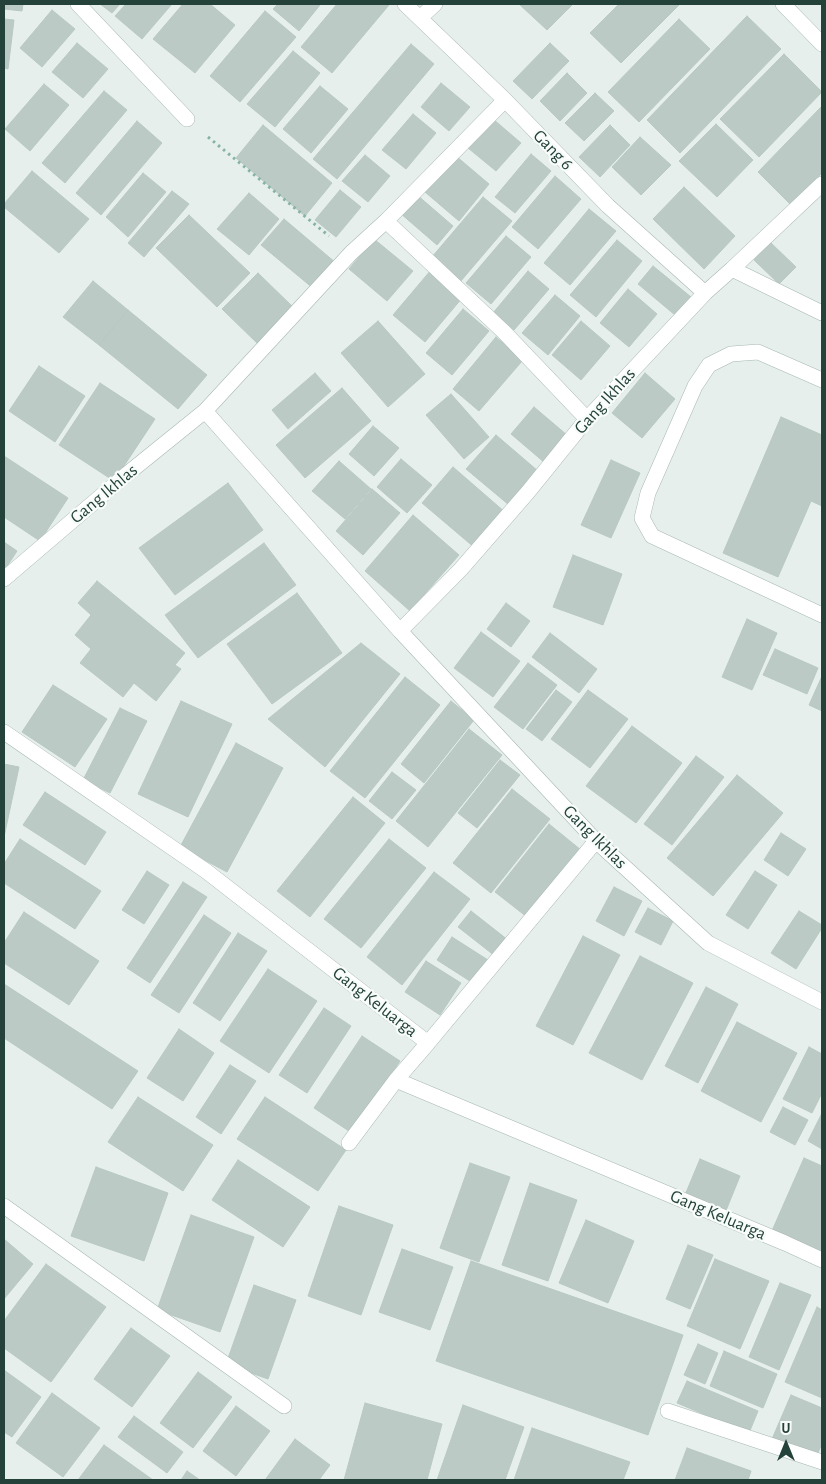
<!DOCTYPE html>
<html>
<head>
<meta charset="utf-8">
<style>
	body { margin:0 }
	#map { position:relative; width:826px; height:1484px; overflow:hidden; background:#e6efeb; font-family:"Alegreya Sans",sans-serif }
	canvas { display:block }
	.frame { position:absolute; inset:0; border:5px solid #24423a; pointer-events:none }
	.north { position:absolute; left:761px; top:1419px; width:50px; height:50px; -webkit-text-stroke:4px #f7fbf9; paint-order:stroke; rotate:0deg; font-size:14px; font-weight:700; line-height:20px; text-align:center; color:#24423a }
	.north::after { content:''; display:block; margin:auto; width:18px; height:22px; background:#24423a; clip-path:polygon(50% 0,100% 100%,50% 72%,0 100%) }
</style>
</head>
<body>
<div id="map">
<canvas width="826" height="1484"></canvas>
<div class="frame"></div>
<div class="north">U</div>
</div>
<script>
const c = document.querySelector('canvas').getContext('2d');
c.lineJoin = 'round';
function fill(path, color) {
  c.fillStyle = color;
  c.fill(path, 'evenodd');
}
function toPath(rows) {
  const path = new Path2D();
  for (const r of rows) {
    path.moveTo(r[0], r[1]);
    for (let i = 2; i < r.length; i += 2) path.lineTo(r[i], r[i + 1]);
  }
  return path;
}
function trace(path, color, width, dash) {
  c.strokeStyle = color;
  c.lineWidth = width;
  c.lineCap = dash ? 'butt' : 'round';
  c.setLineDash(dash || []);
  c.stroke(path);
}
function drawText(font, color, halo, rows, align = 'center') {
  c.font = font + ' "Alegreya Sans",sans-serif';
  c.lineWidth = 4.5;
  c.setLineDash([]);
  c.textBaseline = 'middle';
  c.strokeStyle = halo;
  c.fillStyle = color;
  for (const [text, x, y, turn = 0] of rows) {
    c.save();
    c.translate(x, y);
    c.rotate((+turn || 0) * Math.PI / 180);
    c.textAlign = isNaN(turn) ? turn : align;
    if (halo) c.strokeText(text, 0, 0);
    c.fillText(text, 0, 0);
    c.restore();
  }
}
const building = toPath([
	[4,4,23,4,22,11,4,9,4,4],
	[100,4,120,4,112,13,100,4],
	[126,4,172,4,142,39,115,16,126,4],
	[183,4,210,4,235,25,195,73,153,39,183,4],
	[278,4,318,4,320,5,299,31,273,9,278,4],
	[337,4,387,4,389,5,332,73,301,47,337,4],
	[519,4,573,4,547,30,519,4],
	[619,4,680,4,621,63,590,33,619,4],
	[52,10,75,29,42,67,20,48,52,10],
	[265,11,296,37,240,102,210,76,265,11],
	[747,16,781,49,680,153,647,120,747,16],
	[4,19,14,20,8,69,4,68,4,19],
	[679,19,710,49,639,122,608,92,679,19],
	[77,43,108,69,83,98,52,72,77,43],
	[550,43,569,61,532,99,513,81,550,43],
	[411,44,434,64,337,179,313,159,411,44],
	[293,51,320,73,275,127,247,104,293,51],
	[784,54,822,92,759,157,720,119,784,54],
	[567,73,587,93,560,121,540,101,567,73],
	[441,83,470,107,449,131,421,107,441,83],
	[44,84,69,105,30,151,5,129,44,84],
	[320,86,348,109,311,153,283,129,320,86],
	[104,91,127,110,65,183,42,163,104,91],
	[595,93,614,111,584,141,565,123,595,93],
	[822,106,822,173,791,205,758,172,822,106],
	[413,114,436,133,406,169,382,150,413,114],
	[493,119,521,143,496,171,468,148,493,119],
	[137,121,162,143,101,215,76,193,137,121],
	[716,124,753,160,717,197,679,161,716,124],
	[263,125,332,183,305,216,236,158,263,125],
	[610,125,630,145,600,177,579,157,610,125],
	[640,137,671,165,641,195,612,167,640,137],
	[531,154,551,171,515,213,495,197,531,154],
	[365,155,390,176,368,202,342,181,365,155],
	[456,156,489,184,459,221,425,192,456,156],
	[32,171,89,219,59,253,4,207,4,204,32,171],
	[143,173,166,192,128,237,106,217,143,173],
	[555,176,581,199,538,249,512,227,555,176],
	[684,187,735,236,704,269,653,219,684,187],
	[340,190,361,207,336,237,315,220,340,190],
	[172,191,189,204,144,257,128,243,172,191],
	[249,193,279,219,249,255,217,229,249,193],
	[416,194,453,226,437,245,400,213,416,194],
	[483,197,512,221,460,282,431,258,483,197],
	[589,209,616,231,570,285,544,263,589,209],
	[189,215,250,273,217,307,156,248,189,215],
	[284,219,336,263,314,289,261,245,284,219],
	[506,236,531,257,491,304,466,283,506,236],
	[374,239,413,271,387,301,349,269,374,239],
	[617,240,642,261,596,317,570,295,617,240],
	[771,243,796,267,779,284,754,260,771,243],
	[653,266,691,297,675,315,638,284,653,266],
	[431,270,463,297,425,342,393,315,431,270],
	[528,271,549,289,514,330,493,313,528,271],
	[258,273,295,309,259,345,222,309,258,273],
	[93,281,128,310,99,345,63,317,93,281],
	[628,289,657,314,629,347,600,323,628,289],
	[555,295,580,316,548,355,522,333,555,295],
	[463,309,489,331,452,375,426,353,463,309],
	[128,310,207,375,178,409,99,345,128,310],
	[378,321,425,374,388,407,341,353,378,321],
	[581,321,610,346,581,380,552,355,581,321],
	[496,337,523,360,479,411,453,389,496,337],
	[39,366,85,396,55,442,9,411,39,366],
	[315,373,331,391,288,429,272,410,315,373],
	[645,373,675,399,642,438,612,413,645,373],
	[100,383,155,419,114,481,59,445,100,383],
	[342,388,371,421,305,478,276,445,342,388],
	[451,394,489,437,464,459,426,415,451,394],
	[534,407,567,435,545,463,511,434,534,407],
	[781,417,822,435,822,506,811,501,778,577,723,553,781,417],
	[373,426,399,448,374,476,349,454,373,426],
	[496,435,538,471,509,505,466,469,496,435],
	[4,456,68,498,40,541,4,517,4,456],
	[401,459,432,485,407,513,377,487,401,459],
	[611,460,640,473,611,538,581,525,611,460],
	[339,461,371,489,345,519,312,491,339,461],
	[453,467,506,513,475,548,422,503,453,467],
	[228,483,263,530,175,595,139,548,228,483],
	[372,489,400,513,363,555,336,531,372,489],
	[413,515,459,555,410,611,365,571,413,515],
	[4,542,17,551,4,571,4,542],
	[264,543,296,585,198,658,165,615,264,543],
	[573,555,622,574,603,625,553,607,573,555],
	[97,581,185,653,175,665,181,669,156,701,134,683,123,697,80,663,91,649,75,635,91,615,78,603,97,581],
	[297,593,342,653,272,704,227,644,297,593],
	[506,603,530,621,511,647,487,629,506,603],
	[747,619,777,633,752,690,722,677,747,619],
	[481,632,520,661,493,697,454,668,481,632],
	[550,633,597,669,579,693,532,657,550,633],
	[361,643,400,674,325,767,268,719,361,643],
	[775,649,818,668,807,694,763,675,775,649],
	[528,663,557,685,523,729,494,707,528,663],
	[822,676,822,711,809,705,822,676],
	[405,677,440,705,365,798,330,771,405,677],
	[53,685,107,719,75,767,22,732,53,685],
	[556,690,572,702,542,741,526,729,556,690],
	[588,690,628,719,590,768,551,739,588,690],
	[181,701,232,724,188,817,138,794,181,701],
	[451,701,474,720,424,783,401,764,451,701],
	[120,708,147,721,110,793,83,780,120,708],
	[632,726,682,763,636,823,586,786,632,726],
	[469,729,502,755,428,847,396,821,469,729],
	[236,743,283,768,227,872,180,847,236,743],
	[696,756,724,777,672,845,644,824,696,756],
	[500,760,520,775,477,828,458,813,500,760],
	[4,764,19,767,4,837,4,764],
	[392,772,416,790,392,819,369,801,392,772],
	[737,775,783,813,713,896,667,858,737,775],
	[512,789,550,819,491,893,453,863,512,789],
	[45,792,106,832,85,865,23,825,45,792],
	[353,797,385,823,310,917,277,891,353,797],
	[549,824,581,850,527,917,495,892,549,824],
	[781,833,806,849,788,876,764,860,781,833],
	[20,839,101,891,75,929,4,883,4,864,20,839],
	[389,839,426,868,361,948,324,919,389,839],
	[147,871,169,885,144,924,122,910,147,871],
	[755,871,777,885,748,929,726,915,755,871],
	[434,872,470,899,402,985,367,957,434,872],
	[183,882,207,897,150,983,127,968,183,882],
	[614,887,642,901,624,936,596,921,614,887],
	[648,908,673,921,661,945,635,932,648,908],
	[471,911,508,940,495,956,458,927,471,911],
	[799,911,822,925,822,928,796,969,771,953,799,911],
	[24,912,99,961,69,1005,4,963,4,943,24,912],
	[204,915,231,933,179,1013,151,995,204,915],
	[238,933,267,951,220,1021,193,1003,238,933],
	[583,936,620,955,573,1045,536,1026,583,936],
	[452,937,488,960,473,983,437,960,452,937],
	[640,956,693,983,642,1080,589,1053,640,956],
	[426,961,461,983,440,1015,405,992,426,961],
	[268,969,317,1001,269,1073,220,1041,268,969],
	[4,984,138,1071,112,1109,4,1038,4,984],
	[706,987,738,1004,698,1083,665,1066,706,987],
	[324,1008,351,1026,307,1093,279,1075,324,1008],
	[737,1022,797,1053,761,1122,701,1091,737,1022],
	[179,1029,214,1053,183,1101,147,1078,179,1029],
	[362,1036,400,1061,352,1133,314,1108,362,1036],
	[809,1047,822,1054,822,1093,812,1113,783,1099,809,1047],
	[230,1065,256,1081,221,1134,196,1117,230,1065],
	[138,1097,213,1145,183,1191,108,1142,138,1097],
	[265,1097,346,1150,318,1191,237,1139,265,1097],
	[783,1107,808,1120,795,1145,770,1132,783,1107],
	[822,1113,822,1149,808,1141,822,1113],
	[804,1158,822,1166,822,1254,771,1233,804,1158],
	[700,1159,740,1176,725,1213,685,1195,700,1159],
	[238,1160,310,1207,283,1247,212,1200,238,1160],
	[470,1163,510,1177,479,1262,440,1248,470,1163],
	[96,1167,168,1193,144,1261,71,1236,96,1167],
	[530,1183,577,1200,548,1281,502,1265,530,1183],
	[339,1206,393,1225,361,1315,308,1296,339,1206],
	[191,1215,254,1237,220,1332,157,1310,191,1215],
	[586,1220,634,1241,608,1303,559,1283,586,1220],
	[4,1239,33,1264,4,1299,4,1239],
	[688,1245,713,1255,690,1309,666,1299,688,1245],
	[402,1249,453,1267,430,1330,379,1312,402,1249],
	[715,1259,769,1281,740,1349,687,1326,715,1259],
	[471,1261,683,1335,648,1435,436,1361,471,1261],
	[46,1264,106,1307,51,1382,4,1348,4,1321,46,1264],
	[780,1283,811,1295,779,1370,749,1357,780,1283],
	[254,1285,296,1300,268,1379,226,1364,254,1285],
	[817,1307,822,1310,822,1398,785,1382,817,1307],
	[131,1328,170,1356,132,1407,94,1379,131,1328],
	[698,1344,718,1353,705,1384,684,1375,698,1344],
	[724,1351,777,1374,763,1408,710,1386,724,1351],
	[4,1370,41,1397,12,1437,4,1432,4,1370],
	[198,1372,232,1397,193,1448,160,1423,198,1372],
	[687,1381,758,1411,749,1433,677,1403,687,1381],
	[52,1393,100,1428,63,1477,16,1443,52,1393],
	[791,1395,822,1408,822,1444,816,1457,772,1439,791,1395],
	[365,1403,442,1424,427,1480,344,1480,365,1403],
	[463,1405,524,1427,505,1480,437,1480,463,1405],
	[236,1406,270,1431,236,1476,203,1451,236,1406],
	[134,1416,183,1452,167,1473,118,1437,134,1416],
	[532,1428,630,1462,623,1480,514,1480,532,1428],
	[295,1439,330,1465,319,1480,265,1480,295,1439],
	[104,1445,153,1480,78,1480,104,1445],
	[687,1448,751,1471,748,1480,675,1480,687,1448],
	[187,1471,200,1480,181,1480,187,1471]
]);
fill(building, '#bbcac4');
trace(building, '#b8c9c2', 1);
const minor = toPath([
	[78,4,187,119],
	[405,4,505,100,608,206,705,293],
	[783,4,822,44],
	[420,18,435,4],
	[386,221,504,332,587,419],
	[732,269,822,313],
	[822,380,758,352,731,354,709,365,695,386,648,493,642,518,652,536,822,615],
	[205,411,400,631,596,841,708,943,822,1002],
	[4,579,127,474,205,411,351,253,386,221,505,100],
	[400,631,461,569,528,492,587,419,705,293,732,269,822,184],
	[4,732,206,871,428,1043,396,1080,785,1243,822,1260],
	[428,1043,596,841],
	[349,1143,396,1080],
	[4,1206,284,1406],
	[668,1411,822,1462]
]);
trace(minor, '#a8b8b2', 16);
trace(toPath([
	[208,137,329,236]
]), '#86b3a5', 3, [2.5, 4]);
trace(minor, '#fff', 15);
drawText('18px', '#24423a', '#f7fbf9', [
	["Gang 6",553,150,46],
	["Gang Ikhlas",605,401,-48],
	["Gang Ikhlas",104,494,-40],
	["Gang Ikhlas",595,837,45],
	["Gang Keluarga",375,1002,38],
	["Gang Keluarga",718,1215,23]
]);
</script>
</body>
</html>
